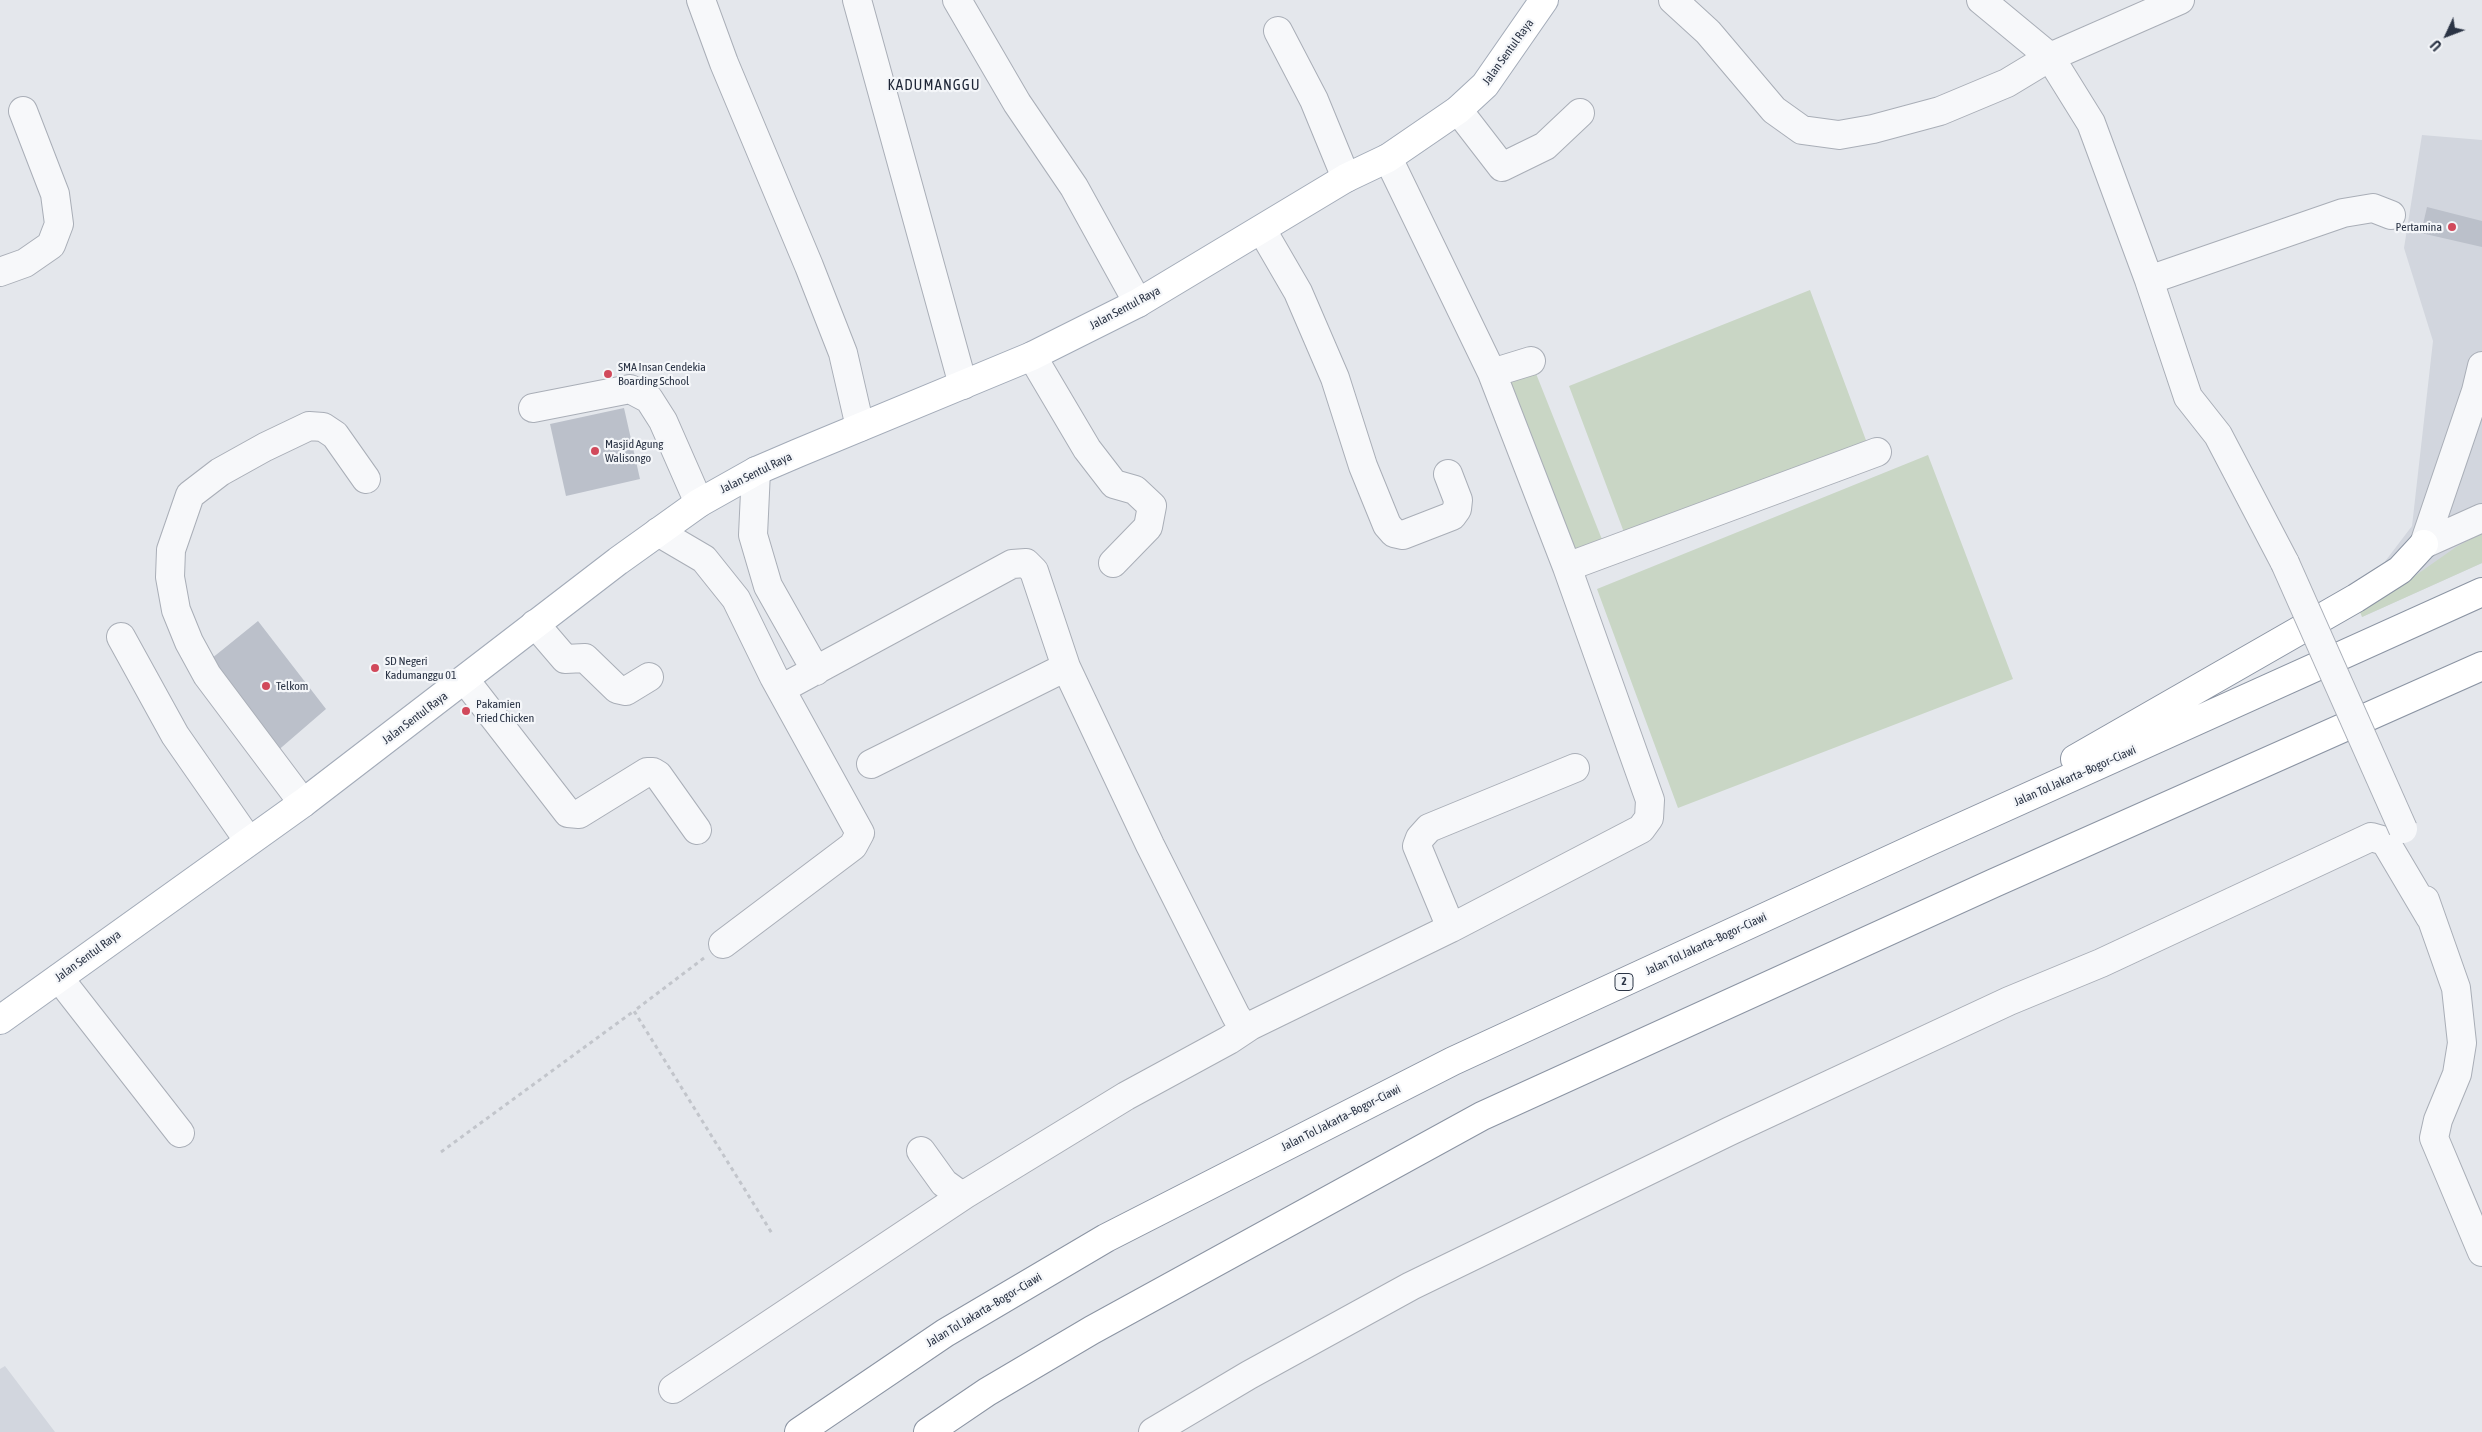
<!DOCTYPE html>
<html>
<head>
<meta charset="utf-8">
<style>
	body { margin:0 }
	#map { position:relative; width:2482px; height:1432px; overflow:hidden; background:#e4e7ec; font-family:"Asap Condensed",sans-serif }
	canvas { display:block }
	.north { position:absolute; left:2422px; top:10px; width:50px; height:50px; -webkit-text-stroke:4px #f4f6f9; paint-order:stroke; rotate:227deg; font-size:14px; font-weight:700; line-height:20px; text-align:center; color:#2b3445 }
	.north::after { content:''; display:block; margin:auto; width:18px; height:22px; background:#2b3445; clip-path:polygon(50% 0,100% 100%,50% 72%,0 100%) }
</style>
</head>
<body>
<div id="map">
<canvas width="2482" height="1432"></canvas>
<div class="north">U</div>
</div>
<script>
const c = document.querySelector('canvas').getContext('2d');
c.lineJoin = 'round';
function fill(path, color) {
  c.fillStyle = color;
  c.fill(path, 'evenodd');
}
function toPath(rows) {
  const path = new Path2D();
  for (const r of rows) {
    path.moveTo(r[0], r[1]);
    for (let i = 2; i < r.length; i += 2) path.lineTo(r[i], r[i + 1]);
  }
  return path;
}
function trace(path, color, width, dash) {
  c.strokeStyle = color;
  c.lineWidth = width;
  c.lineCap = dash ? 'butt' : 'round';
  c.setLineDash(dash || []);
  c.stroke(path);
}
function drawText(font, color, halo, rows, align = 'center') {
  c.font = font + ' "Asap Condensed",sans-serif';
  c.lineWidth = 4.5;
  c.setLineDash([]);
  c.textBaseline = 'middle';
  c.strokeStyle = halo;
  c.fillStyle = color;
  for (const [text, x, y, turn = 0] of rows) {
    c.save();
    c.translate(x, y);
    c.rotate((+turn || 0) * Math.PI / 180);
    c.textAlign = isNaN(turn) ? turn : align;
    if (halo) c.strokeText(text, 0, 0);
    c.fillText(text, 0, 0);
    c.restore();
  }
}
fill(toPath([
	[2422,135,2482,140,2482,563,2362,617,2380,568,2412,526,2433,341,2404,248],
	[5,1366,55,1432,0,1432,0,1369]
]), '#d2d6de');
fill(toPath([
	[1810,290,1867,443,1625,535,1569,386],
	[1531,361,1607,552,1567,567,1492,373],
	[1928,455,2013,679,1678,808,1597,589],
	[2482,533,2482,563,2362,617,2358,607,2409,580,2456,547]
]), '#c9d6c5');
fill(toPath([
	[2427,207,2482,221,2482,247,2421,233],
	[624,408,640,479,566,496,550,424],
	[258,621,326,709,275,753,206,663]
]), '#bbc0ca');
const minor = toPath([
	[701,0,724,63,809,266,843,353,860,427],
	[857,0,963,385],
	[957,0,1017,103,1074,187,1138,303],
	[1673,0,1708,32,1774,110,1802,130,1839,135,1873,129,1940,111,2007,83,2050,57,2180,0],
	[1981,0,2050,57,2091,123,2149,280,2188,397,2218,435,2285,563],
	[1278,31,1314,100,1346,178],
	[1458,110,1502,167,1545,146,1580,113],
	[1262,230,1298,292,1335,378,1363,466,1387,525,1394,533,1403,535,1452,516,1457,509,1458,500,1448,474],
	[0,272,25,263,51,245,59,224,55,194,23,111],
	[2149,280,2343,213,2373,208,2391,215],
	[1032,356,1087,449,1114,484,1135,490,1152,506,1148,527,1113,563],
	[1492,373,1531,361],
	[533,408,630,389,649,399,663,421,699,503],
	[756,471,753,535,768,586,816,671],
	[658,532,704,559,736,599,774,677,860,833,853,846,723,944],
	[2424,544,2476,391,2482,366],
	[2424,544,2482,518],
	[1567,567,1877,452],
	[535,624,565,659,585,658,617,689,626,691,649,677],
	[121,637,175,735,248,840],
	[465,680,568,813,579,814,647,772,653,772,658,775,697,830],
	[781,689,1012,564,1026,563,1034,571,1066,667,1150,845,1236,1016,1242,1024,1250,1026,1451,928,1641,829,1649,818,1650,800,1567,567,1492,373,1388,158],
	[871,764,1066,667],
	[303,803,207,675,189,642,176,610,170,577,171,550,190,495,220,472,265,447,309,426,323,427,335,435,366,479],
	[2425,900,2456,988,2462,1043,2457,1074,2438,1120,2434,1138,2482,1252],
	[1451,928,1417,846,1420,838,1429,828,1575,768],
	[59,978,180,1133],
	[921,1151,944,1183,955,1191,964,1195,1126,1096,1229,1040,1250,1026],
	[673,1389,964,1195],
	[1153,1432,1249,1375,1411,1286,1730,1131,2009,1001,2101,963,2371,837,2385,841,2430,917]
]);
const major = toPath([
	[0,1020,303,803,618,561,699,503,756,471,798,453,1032,356,1138,303,1346,178,1388,158,1458,110,1485,85,1544,0]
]);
const highway = toPath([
	[2075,759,2356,598,2400,570,2424,544],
	[799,1432,945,1333,1106,1238,1453,1061,1928,842,2482,592],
	[928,1432,987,1392,1092,1330,1482,1116,1994,883,2482,666]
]);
trace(minor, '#a9aeb7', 30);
trace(major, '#a3abb8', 30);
trace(highway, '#8b94a3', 30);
trace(toPath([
	[704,958,634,1011,773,1235],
	[441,1152,634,1011]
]), '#c2c5cb', 3, [4, 4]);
trace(minor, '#f7f8fa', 28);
trace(major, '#fff', 28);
trace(highway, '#fff', 28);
const minorBridge = toPath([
	[2285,563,2403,829]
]);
trace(minorBridge, '#a9aeb7', 30, []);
trace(minorBridge, '#f7f8fa', 28);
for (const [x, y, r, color] of [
	[2452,227,5,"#d1495b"],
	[608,374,5,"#d1495b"],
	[595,451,5,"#d1495b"],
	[375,668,5,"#d1495b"],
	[266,686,5,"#d1495b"],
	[466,711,5,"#d1495b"]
]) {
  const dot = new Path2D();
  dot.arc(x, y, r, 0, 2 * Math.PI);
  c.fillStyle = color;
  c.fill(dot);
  trace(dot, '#f4f6f9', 2);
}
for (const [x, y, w] of [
	[1624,982,18]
]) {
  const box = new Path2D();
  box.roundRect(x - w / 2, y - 8.5, w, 17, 4);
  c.fillStyle = '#f4f6f9';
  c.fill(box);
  trace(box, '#2b3445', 1);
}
drawText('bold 11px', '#2b3445', null, [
	["2",1624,982]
]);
drawText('12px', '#2b3445', '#f4f6f9', [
	["Jalan Sentul Raya",1508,52,-54],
	["Jalan Sentul Raya",1125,308,-28],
	["Jalan Sentul Raya",756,473,-26],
	["Jalan Sentul Raya",415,718,-37],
	["Jalan Tol Jakarta–Bogor–Ciawi",2075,776,-24],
	["Jalan Tol Jakarta–Bogor–Ciawi",1706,944,-25],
	["Jalan Sentul Raya",88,956,-36],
	["Jalan Tol Jakarta–Bogor–Ciawi",1341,1118,-27],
	["Jalan Tol Jakarta–Bogor–Ciawi",984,1310,-31]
]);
drawText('12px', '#2b3445', '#f4f6f9', [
	["Pertamina",2442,227,"right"],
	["SMA Insan Cendekia",618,367],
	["Boarding School",618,381],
	["Masjid Agung",605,444],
	["Walisongo",605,458],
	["SD Negeri",385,661],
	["Kadumanggu 01",385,675],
	["Telkom",276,686],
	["Pakamien",476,704],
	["Fried Chicken",476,718]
], 'left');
c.letterSpacing = '1px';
drawText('15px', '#1d2536', '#f4f6f9', [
	["KADUMANGGU",934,85]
]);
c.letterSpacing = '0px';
</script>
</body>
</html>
